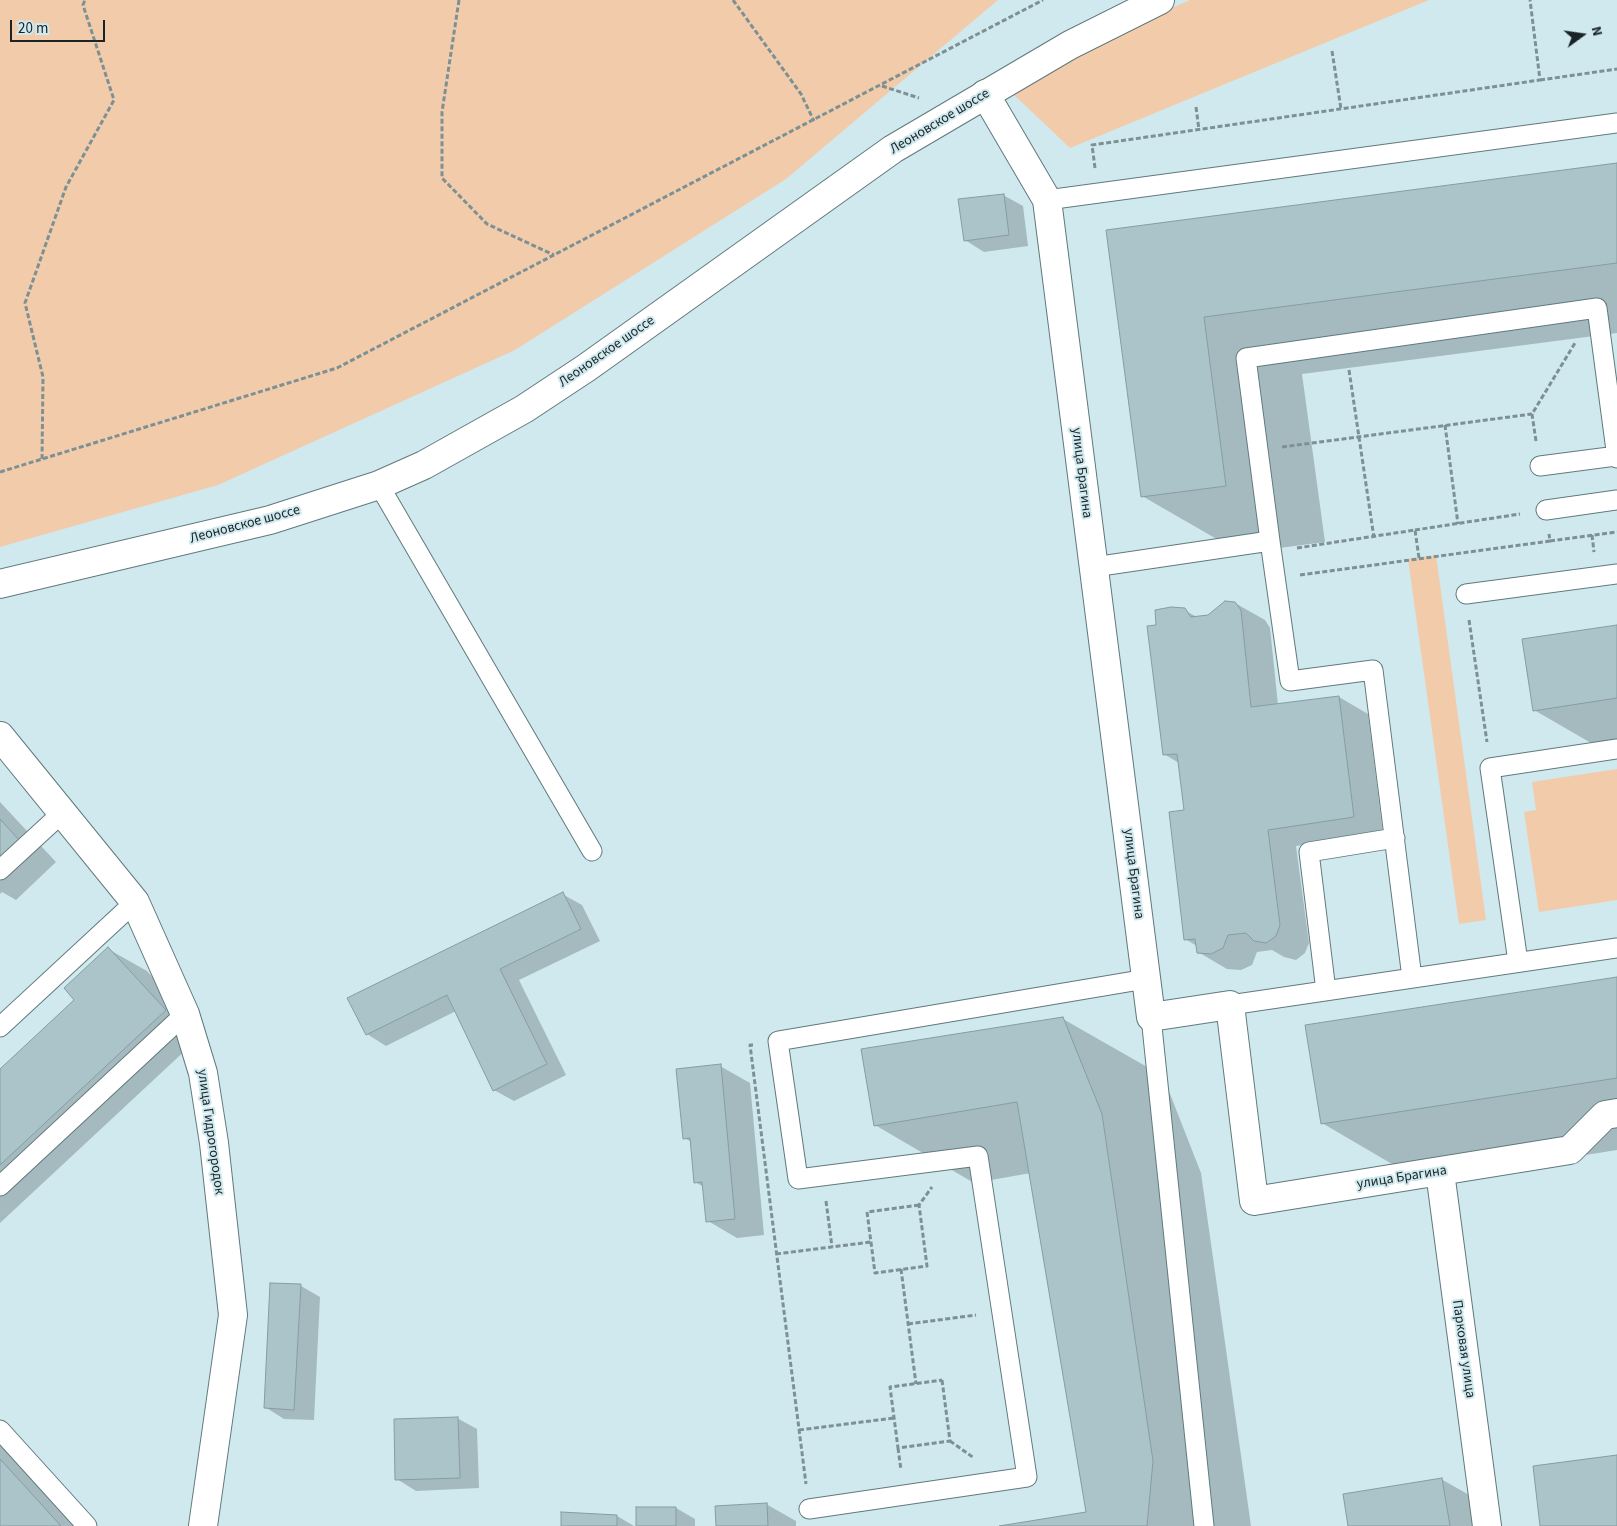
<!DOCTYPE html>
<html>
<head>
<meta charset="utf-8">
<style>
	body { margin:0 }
	#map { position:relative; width:1617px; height:1526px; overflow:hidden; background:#cfe9ef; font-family:"Source Sans 3",sans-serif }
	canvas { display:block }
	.north { position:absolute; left:1557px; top:10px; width:50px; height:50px; -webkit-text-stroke:4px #cfe9ef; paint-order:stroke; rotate:76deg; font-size:14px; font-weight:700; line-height:20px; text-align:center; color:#1a2426 }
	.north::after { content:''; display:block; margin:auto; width:18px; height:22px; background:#1a2426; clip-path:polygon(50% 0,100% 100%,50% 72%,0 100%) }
	.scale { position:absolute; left:10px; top:20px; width:95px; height:22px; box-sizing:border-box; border:2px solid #1a2426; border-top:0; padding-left:6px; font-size:15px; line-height:18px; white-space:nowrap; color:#1a2426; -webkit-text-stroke:4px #cfe9ef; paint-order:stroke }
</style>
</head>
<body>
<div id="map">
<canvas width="1617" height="1526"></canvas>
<div class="north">N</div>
<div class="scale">20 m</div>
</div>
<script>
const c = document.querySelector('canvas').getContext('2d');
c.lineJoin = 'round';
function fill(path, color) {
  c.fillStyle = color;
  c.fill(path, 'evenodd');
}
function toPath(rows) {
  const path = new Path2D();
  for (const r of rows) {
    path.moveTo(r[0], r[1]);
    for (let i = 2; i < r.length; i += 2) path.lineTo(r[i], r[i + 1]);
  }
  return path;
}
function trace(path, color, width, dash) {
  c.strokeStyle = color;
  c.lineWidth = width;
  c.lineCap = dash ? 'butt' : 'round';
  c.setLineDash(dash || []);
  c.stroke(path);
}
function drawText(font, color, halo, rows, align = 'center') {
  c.font = font + ' "Source Sans 3",sans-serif';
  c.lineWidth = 4;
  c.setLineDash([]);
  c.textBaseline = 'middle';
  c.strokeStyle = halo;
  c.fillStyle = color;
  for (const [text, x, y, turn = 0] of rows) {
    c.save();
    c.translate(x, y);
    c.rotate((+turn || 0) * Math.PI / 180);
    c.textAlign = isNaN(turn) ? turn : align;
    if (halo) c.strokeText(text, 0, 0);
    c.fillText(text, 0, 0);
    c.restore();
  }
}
fill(toPath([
	[0,0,998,0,786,179,515,350,218,485,0,547],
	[1190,0,1429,0,1070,148,1013,94,1122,30],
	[1436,555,1486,920,1459,924,1408,559],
	[1617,769,1617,900,1539,912,1524,812,1536,810,1532,782]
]), '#f2ccaa');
fill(toPath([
	[1617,165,1617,333,1302,374,1325,542,1241,553,1142,496,1108,231],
	[1003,195,1023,206,1028,246,984,252,965,240],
	[1235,603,1265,620,1270,628,1278,705,1339,697,1368,714,1383,834,1296,846,1309,943,1305,953,1296,960,1284,957,1272,950,1257,952,1252,965,1241,970,1227,969,1198,952,1197,946,1185,939,1185,811,1179,763,1164,754,1158,626,1184,610,1197,617,1209,616],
	[1617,626,1617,758,1534,710],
	[0,802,56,862,16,900,2,892,0,894],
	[562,894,582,905,600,941,519,980,566,1075,514,1101,494,1090,456,1011,386,1046,367,1034],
	[108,949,147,971,204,1033,0,1223,0,1070,76,1000],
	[1617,978,1617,1150,1421,1181,1322,1123],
	[1063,1019,1163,1076,1201,1173,1251,1526,1006,1526,1087,1513,1031,1173,974,1183,875,1125],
	[720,1066,750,1083,764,1235,737,1238,708,1221,704,1187,695,1182,692,1142,684,1138],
	[301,1286,320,1297,314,1420,284,1419,265,1407],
	[457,1418,477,1429,479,1488,416,1491,397,1479],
	[0,1440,78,1526,0,1526],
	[1441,1479,1471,1496,1476,1526,1350,1526],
	[766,1504,796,1521,796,1526,717,1526],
	[676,1508,695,1519,695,1526,637,1526],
	[562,1514,617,1516,634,1526,562,1526]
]), '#0003');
const building = toPath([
	[1617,163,1617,263,1204,317,1226,486,1141,497,1106,230,1617,163],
	[1004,194,1009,235,964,241,958,199,1004,194],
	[1225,601,1235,602,1241,610,1251,707,1339,696,1354,817,1268,830,1280,925,1276,936,1266,943,1254,941,1246,933,1228,935,1223,948,1211,954,1197,953,1195,939,1184,940,1169,812,1184,810,1177,754,1163,755,1147,626,1156,625,1155,610,1171,607,1185,608,1191,617,1208,615,1225,601],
	[1617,625,1617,698,1533,711,1522,639,1617,625],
	[0,819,19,840,0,857,0,819],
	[563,892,581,929,500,969,547,1064,493,1091,447,995,366,1035,347,998,563,892],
	[108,947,166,1010,0,1165,0,1069,74,1000,64,988,108,947],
	[1617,977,1617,1078,1321,1124,1305,1025,1617,977],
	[1063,1017,1102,1114,1153,1461,1147,1526,999,1526,1086,1512,1017,1102,874,1126,861,1049,1063,1017],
	[721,1064,735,1219,706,1222,702,1182,694,1183,690,1138,683,1139,676,1069,721,1064],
	[270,1283,301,1284,294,1410,264,1408,270,1283],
	[458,1417,460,1478,395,1480,394,1419,458,1417],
	[1617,1455,1617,1526,1540,1526,1533,1466,1617,1455],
	[0,1459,22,1483,61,1526,0,1526,0,1459],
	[1442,1478,1450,1526,1348,1526,1343,1494,1442,1478],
	[767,1503,768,1526,716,1526,715,1506,767,1503],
	[636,1507,676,1507,676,1526,636,1526,636,1507],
	[561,1512,617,1515,617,1526,561,1526,561,1512]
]);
fill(building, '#aac4c9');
trace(building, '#849da2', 1);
const service = toPath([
	[1047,200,1617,123],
	[1540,466,1617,456],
	[379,485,592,851],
	[1546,510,1617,500],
	[1270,541,1290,681,1373,670,1412,978],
	[1094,567,1270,541,1246,358,1597,308,1617,458],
	[1466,594,1617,574],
	[0,870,62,813],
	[1518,962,1490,768,1617,749],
	[1326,991,1309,852,1395,838],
	[1230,1005,1617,948],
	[1151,1017,1204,1526],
	[0,1027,135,902],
	[0,1186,185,1014],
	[0,1430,87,1526],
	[809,1509,1027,1477,978,1156,798,1179,778,1041,1146,979]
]);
const minor = toPath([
	[985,94,1047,200,1151,1017,1230,1005,1254,1201,1570,1150,1605,1115,1617,1113],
	[0,736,135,902,185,1014,203,1073,214,1143,233,1315,203,1526],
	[1440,1172,1487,1526]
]);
const secondary = toPath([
	[0,584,270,520,379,485,424,465,524,409,586,368,893,149,1070,45,1160,0]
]);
trace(service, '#61797d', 21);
trace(minor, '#61797d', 30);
trace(secondary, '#61797d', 30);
trace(toPath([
	[459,0,442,112,442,178,487,224,554,255],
	[733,0,801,94,814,121],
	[1332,51,1341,109],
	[1540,80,1617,69],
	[882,86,919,98],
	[1196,107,1199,130],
	[1095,168,1092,145,1540,80,1530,0],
	[1349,370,1374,538],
	[1445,425,1458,524],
	[1536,441,1532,414,1575,343],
	[1282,447,1532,414],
	[42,459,43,377,25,303,66,187,114,100,83,5,85,0],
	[0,472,337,368,1043,0],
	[1415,530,1520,514],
	[1592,535,1594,552],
	[1550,541,1617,532],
	[1297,548,1415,530,1419,558],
	[1300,575,1550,541,1549,534],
	[1469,620,1487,742],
	[753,1045,750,1045,806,1484],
	[826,1201,832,1247],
	[919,1205,867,1212,875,1273,927,1266,919,1205,932,1187],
	[776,1254,871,1242],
	[901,1269,916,1384],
	[908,1324,976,1315],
	[942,1380,950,1441,898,1448,890,1387,942,1380],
	[799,1430,894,1418],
	[950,1441,974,1458],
	[898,1448,901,1470]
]), '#7d9094', 3, [5, 2.5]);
trace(service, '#fff', 19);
trace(minor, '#fff', 28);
trace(secondary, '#fff', 28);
drawText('14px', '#1a2426', '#cfe9ef', [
	["Леоновское шоссе",940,122,-31],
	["Леоновское шоссе",607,352,-35],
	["улица Брагина",1081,473,83],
	["Леоновское шоссе",245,525,-15],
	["улица Брагина",1133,874,83],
	["улица Гидрогородок",210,1132,82],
	["улица Брагина",1402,1178,-9],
	["Парковая улица",1463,1349,82]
]);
</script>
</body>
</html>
